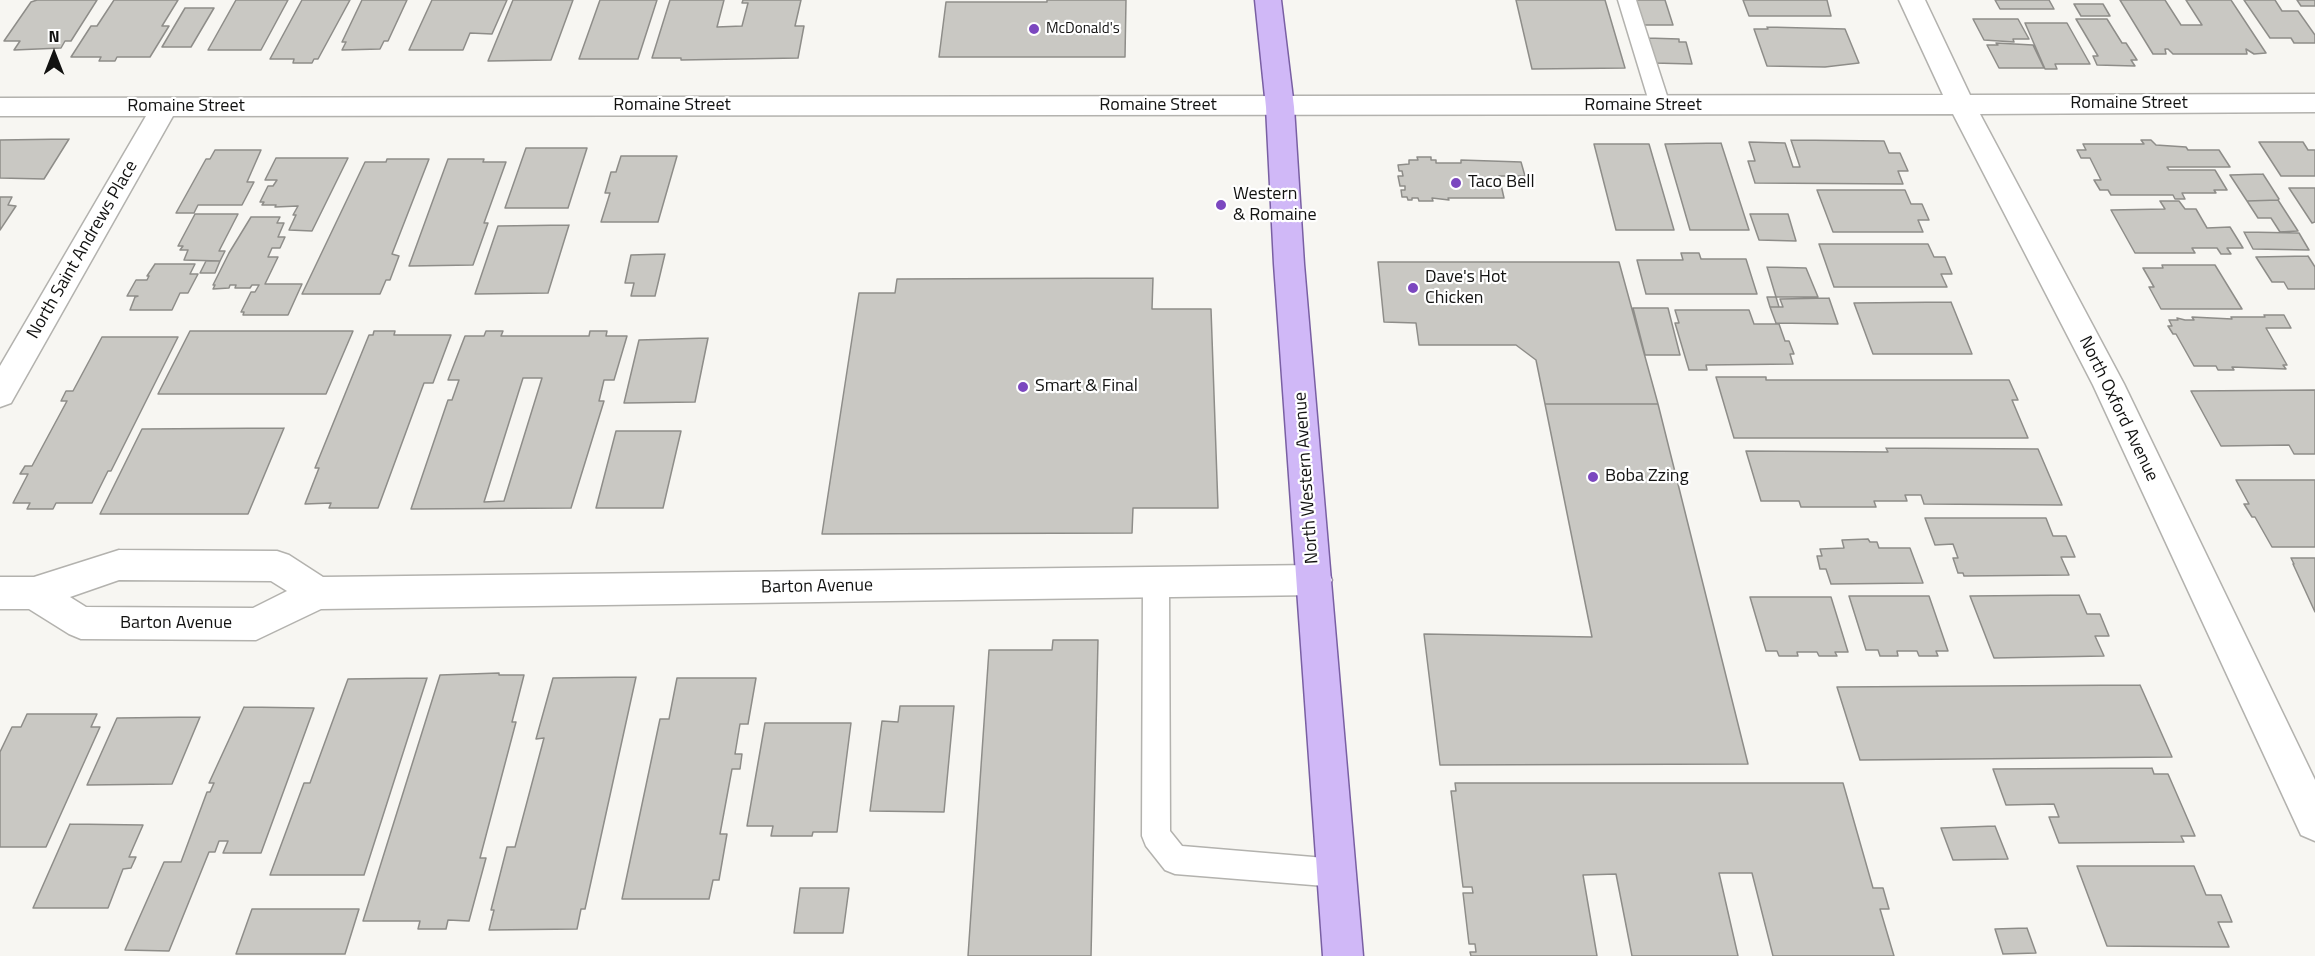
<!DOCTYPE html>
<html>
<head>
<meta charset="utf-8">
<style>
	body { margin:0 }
	#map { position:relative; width:2315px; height:956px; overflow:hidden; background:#f7f6f2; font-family:"Titillium Web",sans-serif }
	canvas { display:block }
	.north { position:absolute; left:24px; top:24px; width:60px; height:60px; -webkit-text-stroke:4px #fff; paint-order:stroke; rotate:0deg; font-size:16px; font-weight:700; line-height:24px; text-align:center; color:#121211 }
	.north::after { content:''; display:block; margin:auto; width:21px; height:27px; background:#121211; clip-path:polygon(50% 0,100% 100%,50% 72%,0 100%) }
</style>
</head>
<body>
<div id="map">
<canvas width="2315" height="956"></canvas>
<div class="north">N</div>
</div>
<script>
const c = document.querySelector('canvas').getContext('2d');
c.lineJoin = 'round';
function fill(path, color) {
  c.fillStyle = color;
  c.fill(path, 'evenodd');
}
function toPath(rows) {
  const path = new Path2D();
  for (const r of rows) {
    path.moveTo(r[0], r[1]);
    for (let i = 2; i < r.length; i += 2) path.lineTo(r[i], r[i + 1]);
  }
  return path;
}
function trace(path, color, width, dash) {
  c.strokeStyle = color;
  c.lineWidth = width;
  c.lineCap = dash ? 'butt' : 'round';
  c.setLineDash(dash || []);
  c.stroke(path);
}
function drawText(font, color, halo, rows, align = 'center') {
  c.font = font + ' "Titillium Web",sans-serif';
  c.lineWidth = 4.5;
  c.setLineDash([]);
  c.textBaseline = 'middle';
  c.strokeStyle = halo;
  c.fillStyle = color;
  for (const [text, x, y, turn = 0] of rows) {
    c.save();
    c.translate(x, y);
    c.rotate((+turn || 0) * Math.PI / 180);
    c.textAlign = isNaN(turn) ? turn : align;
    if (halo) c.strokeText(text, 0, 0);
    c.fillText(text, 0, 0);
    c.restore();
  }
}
const building = toPath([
	[37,0,97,0,71,41,65,41,61,48,14,50,20,41,4,41,31,2,37,0],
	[114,0,178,0,162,26,169,26,150,57,117,57,115,61,99,61,101,57,71,57,91,26,97,26,114,0],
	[236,0,288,0,261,50,208,50,236,0],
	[302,0,350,0,318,59,314,59,312,63,293,63,294,59,270,59,302,0],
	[362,0,407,0,388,41,384,41,380,49,342,50,346,42,342,42,362,0],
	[432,0,507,0,492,34,470,33,463,50,409,50,432,0],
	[513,0,573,0,551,60,488,61,513,0],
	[600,0,657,0,638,59,579,59,600,0],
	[670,0,724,0,717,27,742,26,748,3,742,3,743,0,801,0,795,26,804,26,798,58,681,60,681,58,652,58,670,0],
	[1047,0,1126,0,1125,57,939,57,946,2,1047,2,1047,0],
	[1516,0,1605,0,1625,68,1532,69,1516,0],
	[1636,0,1665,0,1673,25,1644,25,1636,0],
	[1743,0,1827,0,1831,16,1749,16,1743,0],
	[1995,0,2049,0,2054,9,2000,9,1995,0],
	[2120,0,2165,0,2181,25,2202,25,2186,0,2231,0,2266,53,2254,54,2246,49,2247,54,2173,54,2168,49,2165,49,2166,54,2153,54,2120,0],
	[2244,0,2275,0,2282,11,2298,11,2315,35,2315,43,2294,43,2291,38,2270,38,2244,0],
	[2297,0,2315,0,2315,6,2301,6,2297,0],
	[2074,4,2103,4,2110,16,2081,16,2074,4],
	[185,8,214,8,191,47,162,47,185,8],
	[1973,19,2018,19,2029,39,2013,39,2014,42,1984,40,1973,19],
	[2076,19,2107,19,2122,43,2126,43,2137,60,2131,60,2135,66,2097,65,2093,56,2098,56,2076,19],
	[2025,23,2067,23,2090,64,2055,64,2057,69,2045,69,2025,23],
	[1767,27,1845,29,1859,63,1825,67,1767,66,1754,29,1768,29,1767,27],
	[1647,38,1679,39,1679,42,1686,42,1692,64,1654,63,1647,38],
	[1996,43,2033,45,2044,68,1999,68,1987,45,1998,45,1996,43],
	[69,139,44,179,0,178,0,140,69,139],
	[1791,140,1884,141,1889,153,1900,153,1908,171,1898,171,1903,184,1755,183,1748,161,1755,161,1749,142,1785,143,1793,167,1800,167,1791,140],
	[2141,140,2151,140,2156,145,2186,147,2188,150,2219,150,2230,167,2167,167,2169,170,2215,170,2227,190,2214,190,2216,193,2182,193,2185,199,2175,199,2173,195,2111,195,2108,190,2100,190,2094,180,2101,180,2090,158,2081,158,2077,150,2086,150,2083,144,2144,144,2141,140],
	[2259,142,2303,142,2308,150,2315,150,2315,176,2281,176,2259,142],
	[1721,143,1749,230,1690,230,1665,144,1721,143],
	[1594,144,1649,144,1674,230,1616,230,1594,144],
	[526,148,587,148,568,208,505,208,526,148],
	[215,150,261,150,247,182,254,182,242,205,198,205,194,213,176,213,206,159,210,159,215,150],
	[621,156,677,156,658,222,601,222,610,193,605,193,611,172,616,172,621,156],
	[1417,157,1431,157,1431,160,1436,160,1436,163,1461,163,1461,160,1521,162,1525,176,1499,176,1504,198,1448,198,1449,200,1432,198,1433,201,1419,201,1418,198,1412,198,1412,200,1408,200,1407,197,1402,197,1401,190,1405,190,1405,186,1400,186,1398,176,1403,176,1402,171,1399,171,1398,165,1409,164,1409,160,1418,160,1417,157],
	[276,158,348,158,312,231,289,230,296,215,293,215,298,206,275,207,276,205,262,205,264,202,260,202,268,186,273,186,277,180,265,180,276,158],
	[387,159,429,159,392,254,399,256,390,280,386,280,380,294,302,294,365,162,386,162,387,159],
	[448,159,484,159,483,162,506,162,484,223,488,223,473,265,409,266,448,159],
	[2263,174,2279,199,2278,200,2247,201,2230,175,2263,174],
	[2289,188,2315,188,2315,222,2312,223,2289,188],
	[1817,190,1905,190,1911,204,1922,204,1929,220,1918,220,1923,232,1833,232,1817,190],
	[0,197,12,197,8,205,16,206,0,230,0,197],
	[2278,200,2298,231,2280,232,2271,218,2258,218,2247,201,2278,200],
	[2160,201,2179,201,2185,209,2196,209,2207,228,2230,227,2243,248,2227,248,2231,254,2221,254,2217,248,2192,248,2195,253,2135,253,2111,210,2165,209,2160,201],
	[195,214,238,214,219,251,225,251,220,261,184,260,188,250,180,250,183,246,178,246,195,214],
	[1750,214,1788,214,1796,241,1759,240,1750,214],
	[251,217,280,217,277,223,284,223,278,237,285,237,280,248,272,248,268,257,278,257,265,284,302,284,288,315,243,315,244,312,241,312,251,292,255,292,259,285,252,285,250,288,235,288,236,285,230,285,229,288,213,289,215,285,213,285,229,253,251,217],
	[569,225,548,293,475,294,498,226,569,225],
	[2244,232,2299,233,2309,250,2253,249,2244,232],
	[1819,244,1928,244,1934,257,1945,257,1952,274,1941,274,1947,287,1834,287,1819,244],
	[1681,253,1699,253,1701,259,1746,259,1757,294,1646,294,1637,260,1683,260,1681,253],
	[665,254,655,296,631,296,634,283,625,283,631,255,665,254],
	[2308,256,2315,267,2315,289,2288,289,2284,282,2272,282,2256,257,2308,256],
	[206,261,220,261,215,273,200,273,206,261],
	[1378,262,1619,262,1658,404,1545,404,1536,360,1516,345,1419,345,1416,323,1384,322,1378,262],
	[155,264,195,264,190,274,198,274,188,293,180,293,172,310,130,310,135,297,138,296,127,296,136,280,147,280,149,276,147,276,155,264],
	[2162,265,2215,265,2242,309,2161,309,2149,287,2154,287,2143,268,2163,268,2162,265],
	[1767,267,1806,268,1818,297,1776,297,1767,267],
	[1153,278,1152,309,1211,309,1218,508,1133,508,1132,533,822,534,859,293,895,293,897,279,1153,278],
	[1767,297,1776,297,1779,307,1770,307,1767,297],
	[1829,298,1838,324,1776,323,1770,307,1783,307,1780,299,1829,298],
	[1951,302,1972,354,1873,354,1854,303,1951,302],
	[1633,308,1668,308,1680,355,1645,355,1633,308],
	[1675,310,1749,310,1754,324,1779,324,1785,341,1789,341,1794,354,1790,354,1793,364,1706,365,1707,370,1689,370,1675,323,1679,323,1675,310],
	[2264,315,2284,315,2291,328,2266,328,2287,365,2283,365,2286,369,2232,367,2234,370,2218,370,2216,366,2194,366,2176,334,2173,334,2168,326,2172,326,2169,320,2178,320,2177,318,2185,320,2194,320,2192,317,2232,319,2231,317,2265,317,2264,315],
	[190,331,353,331,326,394,158,394,190,331],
	[374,331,395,331,394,335,451,335,433,383,424,383,378,508,329,508,331,503,305,504,319,468,315,468,369,335,373,335,374,331],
	[486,331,503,331,501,336,589,336,590,331,607,331,606,336,627,336,614,380,604,380,599,401,604,401,571,508,411,509,448,400,452,400,459,380,448,380,465,336,484,336,486,331],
	[523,378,542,378,504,501,484,502,523,378],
	[102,337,178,337,111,471,108,471,92,503,56,503,53,509,27,509,30,503,13,503,28,474,20,474,25,466,32,466,67,401,61,401,66,391,73,391,102,337],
	[708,338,695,402,624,403,639,340,708,338],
	[1716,377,1766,377,1766,380,2009,380,2018,400,2012,400,2028,438,1734,438,1716,377],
	[2315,390,2315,454,2294,454,2289,445,2221,446,2191,391,2315,390],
	[1545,404,1658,404,1748,764,1440,765,1424,634,1592,637,1545,404],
	[284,428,248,514,100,514,142,429,284,428],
	[616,431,681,431,663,508,596,508,616,431],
	[1886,448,2038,449,2062,505,1924,504,1921,495,1905,495,1907,501,1874,501,1876,507,1801,507,1799,501,1761,501,1746,451,1888,452,1886,448],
	[2236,480,2315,480,2315,547,2272,547,2255,517,2252,517,2244,504,2249,504,2236,480],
	[1925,518,2046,518,2053,536,2066,536,2075,557,2061,557,2069,575,1964,576,1963,573,1958,573,1953,558,1958,558,1953,544,1935,545,1925,518],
	[1868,539,1870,542,1877,542,1879,548,1910,548,1923,583,1831,584,1826,569,1820,569,1817,556,1822,556,1820,549,1844,548,1842,540,1868,539],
	[2291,558,2315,558,2315,612,2293,564,2294,564,2291,558],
	[2079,595,2087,614,2100,614,2109,636,2095,636,2104,656,1994,658,1970,596,2079,595],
	[1849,596,1929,596,1948,651,1936,651,1938,656,1919,656,1917,651,1897,651,1898,656,1880,656,1878,650,1866,650,1849,596],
	[1750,597,1831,597,1848,652,1835,652,1837,656,1819,656,1817,652,1797,652,1798,656,1779,656,1777,651,1766,651,1750,597],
	[1053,640,1098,640,1091,956,968,956,989,650,1052,650,1053,640],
	[499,673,499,675,524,675,512,722,516,722,480,858,486,858,469,921,448,920,446,929,418,929,420,921,363,921,440,675,499,673],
	[636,677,585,909,581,909,577,929,489,930,494,910,491,910,507,847,515,847,544,738,536,739,553,678,636,677],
	[427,678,364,875,270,875,304,783,310,783,348,679,427,678],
	[677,678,756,678,748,724,740,724,735,754,742,754,740,769,732,769,720,834,727,834,719,880,713,880,709,899,622,899,660,719,669,719,677,678],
	[2140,685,2172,757,1860,760,1837,687,2140,685],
	[900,706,954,706,944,812,870,811,882,721,898,722,900,706],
	[244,707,314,708,261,853,223,853,228,841,219,841,215,852,209,852,169,951,125,950,164,862,181,862,207,792,210,792,214,783,209,783,244,707],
	[27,714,97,714,91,727,100,727,46,847,0,847,0,752,12,727,21,727,27,714],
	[200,717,172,784,87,785,117,718,200,717],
	[765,723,851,723,837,832,813,832,812,836,771,836,773,826,747,826,765,723],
	[2152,768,2154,774,2168,774,2195,836,2181,836,2184,842,2059,843,2049,817,2059,817,2054,804,2006,805,1993,769,2152,768],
	[1455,783,1843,783,1873,888,1883,888,1889,909,1880,909,1894,956,1773,956,1752,873,1719,873,1738,956,1632,956,1616,874,1583,875,1597,956,1471,956,1470,952,1476,952,1475,944,1469,944,1463,893,1473,893,1472,887,1463,887,1451,791,1456,791,1455,783],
	[70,824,143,825,129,857,136,857,131,868,123,869,108,908,33,908,70,824],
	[1995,826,2008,859,1953,860,1941,828,1995,826],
	[2077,866,2194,866,2206,895,2221,895,2232,922,2218,922,2229,947,2107,946,2077,866],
	[800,888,849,888,843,933,794,933,800,888],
	[252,909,359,909,345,954,236,954,252,909],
	[2027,928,2036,953,2003,954,1995,929,2027,928]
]);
fill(building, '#c9c8c3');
trace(building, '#8e8d89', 1.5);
const service = toPath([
	[1618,0,1636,0,1670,105,1667,110,1660,112,1653,110,1650,105,1618,0],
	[1156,571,1165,574,1169,582,1170,831,1182,846,1337,859,1347,863,1351,873,1347,883,1337,887,1175,874,1165,870,1146,846,1142,836,1143,582,1147,574,1156,571]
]);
const minor = toPath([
	[1899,0,1925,0,1970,95,2315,94,2315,112,1980,114,2124,384,2315,780,2315,841,2301,835,2093,385,1953,114,173,116,11,403,0,407,0,366,146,116,0,116,0,98,1943,95,1899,0],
	[119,550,277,551,289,555,323,577,1315,565,1327,569,1332,580,1327,591,1315,595,321,609,256,640,81,639,69,634,29,609,0,609,0,577,34,577,119,550],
	[119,580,271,581,287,591,253,608,86,607,70,597,119,580]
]);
const primary = toPath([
	[1255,0,1281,0,1294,107,1304,264,1363,956,1323,956,1274,264,1266,107,1255,0]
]);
trace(service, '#b3b2ae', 3);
trace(minor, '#b3b2ae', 3);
trace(primary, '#795fa3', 3);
fill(service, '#fff');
fill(minor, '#fff');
fill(primary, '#d0b8f7');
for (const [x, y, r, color] of [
	[1034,29,6,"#7b47bf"],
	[1456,183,6,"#7b47bf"],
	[1221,205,6,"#7b47bf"],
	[1413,288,6,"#7b47bf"],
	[1023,387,6,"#7b47bf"],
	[1593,477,6,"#7b47bf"]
]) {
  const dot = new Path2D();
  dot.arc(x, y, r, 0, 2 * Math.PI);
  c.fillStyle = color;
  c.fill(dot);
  trace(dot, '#fff', 2);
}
drawText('15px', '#121211', '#fff', [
	["McDonald's",1046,29]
], 'left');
drawText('18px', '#121211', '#fff', [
	["Romaine Street",2129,104],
	["Romaine Street",672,106],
	["Romaine Street",1158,106],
	["Romaine Street",1643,106],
	["Romaine Street",186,107],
	["North Saint Andrews Place",83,250,-60],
	["North Oxford Avenue",2118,409,64],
	["North Western Avenue",1307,478,-94],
	["Barton Avenue",817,587,-1],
	["Barton Avenue",176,624]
]);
drawText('18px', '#121211', '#fff', [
	["Taco Bell",1468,183],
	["Western",1233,195],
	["& Romaine",1233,216],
	["Dave's Hot",1425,278],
	["Chicken",1425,299],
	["Smart & Final",1035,387],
	["Boba Zzing",1605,477]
], 'left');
</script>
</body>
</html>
